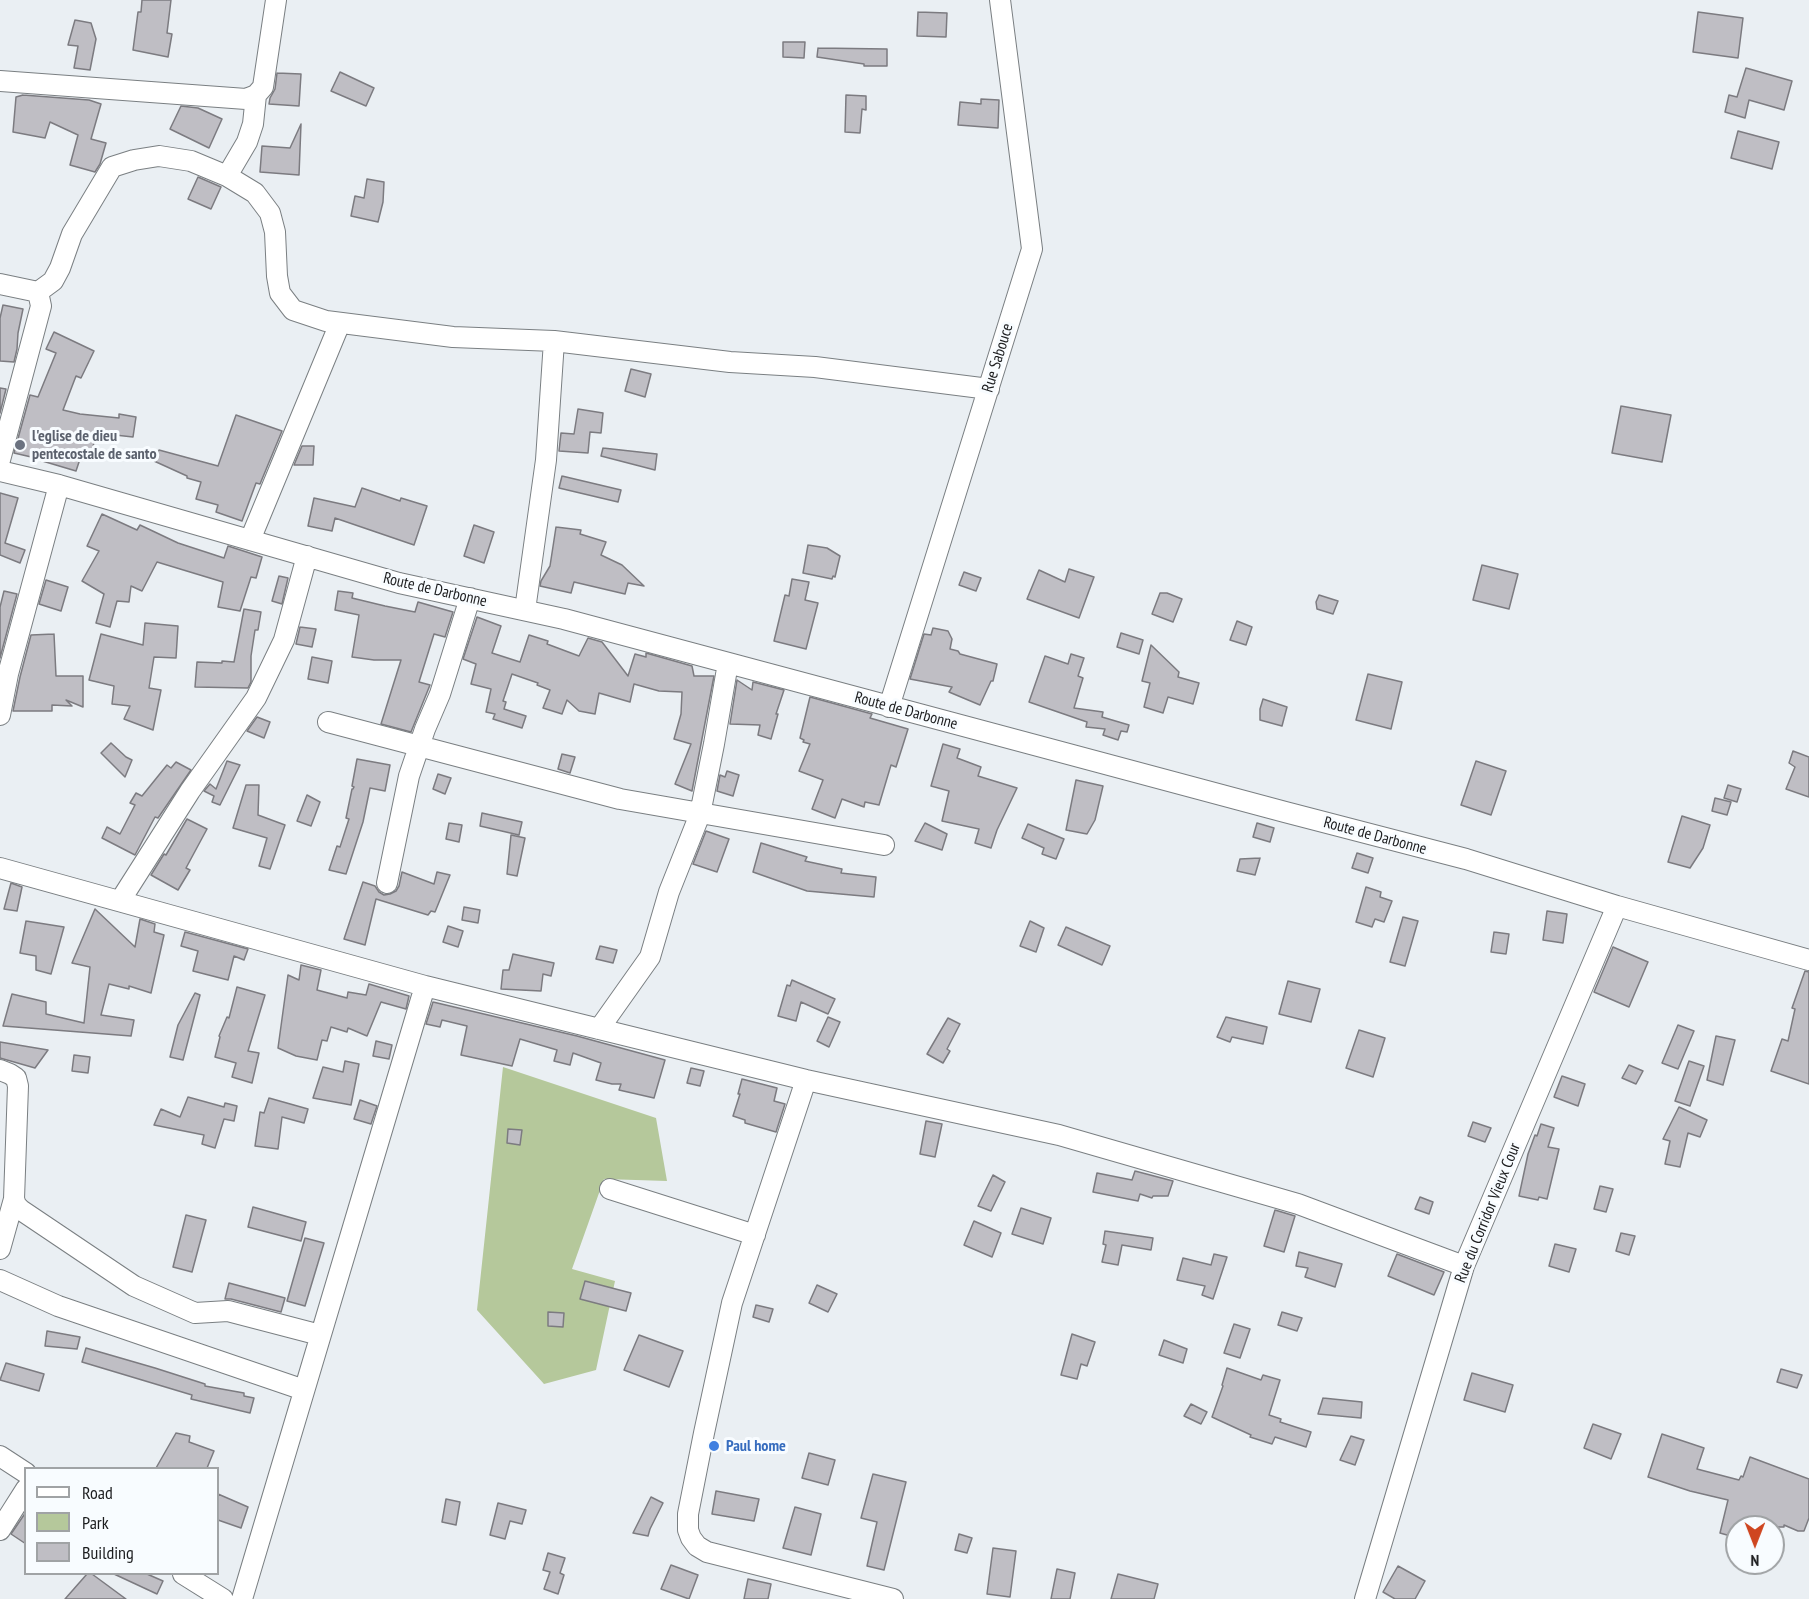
<!DOCTYPE html>
<html>
<head>
<meta charset="utf-8">
<style>
	body { margin:0 }
	#map { position:relative; width:1809px; height:1599px; overflow:hidden; background:#eaeff3; font-family:"PT Sans Narrow",sans-serif }
	canvas { display:block }
	.legend { position:absolute; left:24px; top:1467px; width:195px; height:108px; box-sizing:border-box; background:#f8fcff; border:2px solid #a0a3a5; margin:0; padding:8px 10px; list-style:none; font-size:18px; color:#1c1d1f }
	.legend li { display:flex; align-items:center; gap:12px; height:30px }
	.legend b { width:30px; border:2px solid #a0a3a5 }
	.north { position:absolute; left:1725px; top:1515px; width:60px; height:60px; box-sizing:border-box; background:#f8fcff; border:2px solid #a0a3a5; border-radius:50%; rotate:180deg; font-size:16px; font-weight:700; line-height:24px; text-align:center; color:#1c1d1f }
	.north::after { content:''; display:block; margin:auto; width:21px; height:27px; background:#cf4620; clip-path:polygon(50% 0,100% 100%,50% 72%,0 100%) }
</style>
</head>
<body>
<div id="map">
<canvas width="1809" height="1599"></canvas>
<ul class="legend">
<li><b style="height:8px;background:#fff"></b>Road</li>
<li><b style="height:16px;background:#b5c89b"></b>Park</li>
<li><b style="height:16px;background:#bfbec4"></b>Building</li>
</ul>
<div class="north">N</div>
</div>
<script>
const c = document.querySelector('canvas').getContext('2d');
c.lineJoin = 'round';
function fill(path, color) {
  c.fillStyle = color;
  c.fill(path, 'evenodd');
}
function toPath(rows) {
  const path = new Path2D();
  for (const r of rows) {
    path.moveTo(r[0], r[1]);
    for (let i = 2; i < r.length; i += 2) path.lineTo(r[i], r[i + 1]);
  }
  return path;
}
function trace(path, color, width, dash) {
  c.strokeStyle = color;
  c.lineWidth = width;
  c.lineCap = dash ? 'butt' : 'round';
  c.setLineDash(dash || []);
  c.stroke(path);
}
function drawText(font, color, halo, rows, align = 'center') {
  c.font = font + ' "PT Sans Narrow",sans-serif';
  c.lineWidth = 6;
  c.setLineDash([]);
  c.textBaseline = 'middle';
  c.strokeStyle = halo;
  c.fillStyle = color;
  for (const [text, x, y, turn = 0] of rows) {
    c.save();
    c.translate(x, y);
    c.rotate((+turn || 0) * Math.PI / 180);
    c.textAlign = isNaN(turn) ? turn : align;
    if (halo) c.strokeText(text, 0, 0);
    c.fillText(text, 0, 0);
    c.restore();
  }
}
fill(toPath([
	[503,1067,656,1118,667,1181,604,1179,572,1269,615,1281,596,1370,544,1384,477,1310]
]), '#b5c89b');
const building = toPath([
	[142,0,171,0,167,33,172,34,168,57,133,50,138,12,141,12,142,0],
	[918,12,947,13,946,37,917,36,918,12],
	[1698,12,1743,18,1738,58,1693,52,1698,12],
	[75,20,91,23,96,39,90,70,74,68,78,46,68,45,75,20],
	[783,42,805,42,804,58,783,57,783,42],
	[818,48,887,49,887,66,864,66,864,64,817,57,818,48],
	[1746,68,1792,81,1784,110,1749,100,1745,118,1725,112,1729,95,1737,97,1746,68],
	[340,72,374,88,366,106,331,91,340,72],
	[277,73,301,74,299,106,269,104,270,98,275,89,277,73],
	[23,95,89,100,101,104,91,139,106,143,100,164,95,172,70,165,78,135,50,122,45,138,13,132,16,97,23,95],
	[846,95,866,96,866,110,862,109,860,133,845,132,846,95],
	[981,99,999,100,998,128,958,125,960,102,981,104,981,99],
	[181,106,198,108,222,119,209,148,170,129,181,106],
	[301,124,299,175,260,172,262,146,290,148,301,124],
	[1738,131,1779,142,1772,169,1731,158,1738,131],
	[198,177,221,187,211,209,188,199,198,177],
	[367,179,384,182,383,202,378,222,351,216,355,196,364,198,367,179],
	[3,305,23,309,18,333,17,349,14,362,0,361,0,318,3,305],
	[54,332,94,351,81,378,76,376,63,410,80,414,119,418,119,414,136,417,133,437,97,433,90,456,82,453,76,471,39,460,40,459,14,453,30,395,38,397,56,353,46,349,54,332],
	[631,369,651,374,645,397,625,391,631,369],
	[0,388,6,389,0,413,0,388],
	[1621,406,1671,415,1662,462,1612,453,1621,406],
	[578,409,603,413,601,433,590,432,588,453,559,451,561,433,574,434,578,409],
	[236,415,282,431,260,484,256,483,242,521,216,512,218,505,196,499,201,482,187,478,187,476,154,461,159,450,218,466,236,415],
	[302,446,314,446,313,465,294,465,302,446],
	[603,448,657,454,655,470,601,456,603,448],
	[562,476,621,490,618,502,559,488,562,476],
	[362,488,400,501,401,498,427,506,414,545,335,518,332,531,308,526,314,498,355,507,362,488],
	[0,493,18,498,5,543,25,550,20,563,0,555,0,493],
	[102,514,137,530,140,525,178,543,224,558,228,546,262,557,256,578,251,577,240,611,218,607,223,582,157,562,142,591,131,586,129,602,117,601,110,627,96,623,104,594,82,581,99,551,87,546,102,514],
	[474,525,494,532,484,563,464,556,474,525],
	[556,527,581,530,580,534,606,542,601,555,622,565,644,586,628,583,625,594,574,582,571,593,540,586,541,581,550,566,556,527],
	[808,545,827,548,840,556,835,577,833,576,832,579,803,573,808,545],
	[1482,565,1518,574,1509,609,1473,600,1482,565],
	[1069,569,1094,577,1079,618,1027,599,1039,570,1065,582,1069,569],
	[964,572,981,578,976,591,959,585,964,572],
	[279,576,288,578,282,604,272,601,279,576],
	[792,579,809,582,805,600,818,603,806,649,774,641,785,595,789,596,792,579],
	[46,580,68,587,61,611,39,604,46,580],
	[4,591,17,594,0,658,0,607,4,591],
	[338,591,353,593,352,598,385,606,415,612,418,602,453,612,445,637,434,634,419,682,430,685,411,732,381,724,401,660,374,660,352,657,359,615,335,610,338,591],
	[1160,593,1167,593,1182,599,1173,622,1152,614,1160,593],
	[1319,595,1338,601,1333,614,1317,609,1316,602,1319,595],
	[244,609,261,612,258,630,255,630,251,656,251,682,248,688,195,687,197,662,222,663,222,661,234,662,244,609],
	[477,617,501,626,492,653,520,662,529,635,548,641,547,644,579,656,588,638,602,642,628,676,635,654,646,657,646,653,692,666,694,676,714,676,692,791,675,784,691,744,674,739,681,714,682,692,659,691,634,684,630,702,599,693,595,714,579,711,567,700,562,714,543,708,550,690,537,685,538,683,512,674,503,701,506,702,504,709,526,716,522,728,493,719,495,714,486,712,491,689,471,684,476,664,463,659,477,617],
	[1237,621,1252,627,1246,645,1230,640,1237,621],
	[145,623,178,626,176,658,154,657,149,688,161,690,153,730,124,719,130,706,112,704,114,686,89,680,101,634,143,645,145,623],
	[300,627,316,629,312,647,296,644,300,627],
	[933,628,948,631,952,639,950,649,958,651,960,654,997,664,993,681,991,681,980,705,949,692,952,687,910,679,924,634,931,635,933,628],
	[1121,633,1143,640,1139,654,1117,647,1121,633],
	[54,634,56,676,83,676,83,707,66,700,72,706,52,705,52,711,13,711,20,677,31,635,54,634],
	[1151,645,1179,672,1178,677,1199,683,1193,704,1168,697,1163,713,1144,707,1150,683,1142,681,1151,645],
	[1071,654,1084,658,1078,676,1083,678,1074,708,1103,712,1102,717,1129,725,1127,732,1121,731,1118,740,1103,735,1105,729,1086,727,1087,722,1029,702,1045,656,1068,664,1071,654],
	[312,657,332,661,328,683,308,679,312,657],
	[1368,674,1402,682,1391,729,1356,720,1368,674],
	[737,680,752,690,753,682,784,690,776,714,778,714,771,739,758,735,760,725,730,724,737,680],
	[810,697,872,714,870,718,908,729,896,767,891,765,879,805,865,802,864,807,842,799,835,818,812,809,823,780,799,771,810,744,803,742,804,740,800,738,810,697],
	[1263,699,1287,707,1282,726,1260,720,1260,709,1263,699],
	[257,717,270,722,264,738,247,731,257,717],
	[111,743,126,757,132,760,125,777,101,753,111,743],
	[943,744,960,749,957,758,981,767,978,776,1017,788,997,830,991,848,975,843,979,829,942,821,949,791,931,786,943,744],
	[1793,751,1809,757,1809,797,1786,789,1795,767,1789,763,1793,751],
	[562,754,575,757,570,773,558,769,562,754],
	[357,759,390,765,385,791,370,788,363,822,346,874,329,870,337,846,340,847,349,819,346,818,352,789,353,789,354,787,352,786,357,759],
	[227,761,240,765,220,805,212,802,214,796,204,791,210,784,216,789,227,761],
	[1476,761,1506,771,1491,815,1461,805,1476,761],
	[176,762,191,770,158,818,155,817,135,855,102,838,107,827,120,834,135,805,130,803,136,793,142,796,167,765,171,768,176,762],
	[727,771,739,775,733,796,717,791,720,775,725,777,727,771],
	[438,774,451,778,445,794,433,789,438,774],
	[1076,780,1103,786,1095,820,1087,834,1066,830,1076,780],
	[246,785,259,785,258,815,285,825,270,869,259,866,267,838,233,828,246,785],
	[1728,785,1741,789,1737,802,1724,798,1728,785],
	[307,795,320,802,311,826,297,821,307,795],
	[1715,798,1731,802,1727,815,1712,811,1715,798],
	[482,813,522,822,519,835,480,826,482,813],
	[1682,816,1710,825,1703,848,1690,868,1668,862,1682,816],
	[187,819,207,829,186,868,190,870,178,890,151,875,164,854,166,855,187,819],
	[449,823,462,825,459,842,446,839,449,823],
	[925,823,947,834,942,850,915,841,925,823],
	[1257,823,1274,828,1270,842,1253,837,1257,823],
	[1028,824,1064,839,1056,859,1042,854,1044,848,1022,838,1028,824],
	[706,831,729,839,717,872,693,864,706,831],
	[511,835,525,838,517,876,507,874,511,835],
	[761,843,807,857,805,861,842,869,841,873,876,877,874,897,807,891,753,872,761,843],
	[1357,853,1373,858,1368,873,1352,868,1357,853],
	[1260,858,1255,875,1237,871,1240,859,1260,858],
	[402,872,434,884,437,872,450,875,435,912,431,911,428,915,376,899,365,945,344,939,363,882,375,886,379,892,384,895,390,894,396,891,399,886,402,872],
	[11,883,22,887,17,911,4,909,11,883],
	[1366,887,1381,892,1380,897,1392,901,1384,922,1375,919,1372,927,1356,922,1366,887],
	[464,907,480,910,478,923,462,920,464,907],
	[95,909,135,947,140,919,155,924,154,932,164,935,151,993,129,986,129,989,109,984,101,1015,134,1020,131,1036,3,1026,12,994,46,1002,46,1014,84,1023,90,967,72,963,95,909],
	[1547,911,1567,914,1563,943,1543,940,1547,911],
	[1403,917,1418,921,1405,966,1390,962,1403,917],
	[26,921,64,927,51,974,36,970,36,956,20,953,26,921],
	[1030,921,1044,928,1036,952,1020,946,1030,921],
	[448,926,463,931,458,947,443,942,448,926],
	[1066,927,1110,946,1102,965,1058,945,1066,927],
	[185,932,248,949,244,960,234,956,228,980,193,971,198,951,181,946,185,932],
	[1494,932,1509,934,1506,954,1491,952,1494,932],
	[600,946,617,950,613,963,596,959,600,946],
	[1613,947,1648,962,1629,1007,1594,992,1613,947],
	[513,954,554,963,551,976,543,974,541,991,501,989,503,970,509,970,513,954],
	[301,965,321,970,317,990,347,998,348,992,366,995,369,984,409,996,406,1009,381,1002,367,1036,348,1028,347,1032,331,1027,327,1041,322,1040,317,1060,296,1056,278,1048,288,975,299,980,301,965],
	[1805,971,1809,972,1809,1084,1771,1071,1782,1039,1788,1041,1795,1009,1792,1008,1805,971],
	[792,980,835,999,828,1014,801,1002,796,1021,778,1016,787,985,790,986,792,980],
	[1288,981,1320,989,1311,1022,1279,1014,1288,981],
	[237,987,265,995,248,1051,259,1053,252,1083,232,1077,236,1063,215,1057,220,1037,219,1036,227,1017,229,1018,237,987],
	[195,993,200,995,183,1060,170,1057,178,1025,195,993],
	[433,1002,577,1036,665,1060,654,1098,619,1090,621,1084,612,1084,596,1080,601,1063,573,1053,570,1065,554,1061,557,1050,520,1039,512,1066,461,1055,467,1026,442,1020,440,1027,426,1024,433,1002],
	[828,1017,840,1022,829,1047,817,1041,828,1017],
	[1226,1017,1267,1027,1263,1044,1232,1037,1230,1042,1217,1037,1226,1017],
	[948,1018,960,1024,947,1049,950,1051,943,1063,927,1054,948,1018],
	[1678,1025,1694,1031,1678,1069,1662,1063,1678,1025],
	[1359,1030,1385,1038,1373,1077,1346,1068,1359,1030],
	[1716,1036,1735,1040,1723,1085,1707,1080,1716,1036],
	[376,1041,392,1045,389,1059,373,1056,376,1041],
	[0,1042,48,1050,35,1068,0,1058,0,1042],
	[74,1055,90,1057,88,1073,72,1071,74,1055],
	[345,1061,359,1064,351,1105,313,1098,323,1067,343,1072,345,1061],
	[1689,1061,1704,1066,1690,1106,1675,1101,1689,1061],
	[1629,1065,1643,1071,1636,1084,1622,1078,1629,1065],
	[691,1068,704,1071,700,1086,687,1083,691,1068],
	[1562,1076,1585,1084,1578,1106,1554,1097,1562,1076],
	[742,1079,777,1088,774,1101,785,1104,776,1132,745,1123,745,1120,733,1116,740,1094,738,1094,742,1079],
	[188,1097,224,1107,225,1103,237,1106,234,1121,224,1119,215,1148,202,1144,204,1135,154,1125,161,1109,180,1117,188,1097],
	[269,1098,308,1109,304,1123,282,1117,278,1149,255,1146,260,1112,264,1113,269,1098],
	[360,1100,377,1106,371,1124,354,1119,360,1100],
	[1679,1107,1707,1120,1700,1137,1688,1133,1680,1167,1665,1164,1670,1141,1663,1139,1679,1107],
	[926,1121,942,1124,935,1157,920,1154,926,1121],
	[1473,1122,1491,1128,1485,1142,1468,1136,1473,1122],
	[1541,1124,1554,1128,1548,1147,1559,1149,1547,1199,1539,1197,1538,1200,1519,1196,1528,1154,1535,1135,1537,1136,1541,1124],
	[508,1129,522,1130,520,1145,507,1143,508,1129],
	[1135,1171,1173,1181,1168,1196,1153,1196,1152,1198,1140,1194,1138,1201,1093,1192,1097,1173,1132,1180,1135,1171],
	[993,1175,1005,1182,991,1211,978,1206,993,1175],
	[1600,1186,1613,1189,1606,1212,1594,1209,1600,1186],
	[1420,1197,1433,1202,1429,1214,1415,1209,1420,1197],
	[253,1207,306,1222,301,1241,248,1227,253,1207],
	[1021,1208,1051,1218,1043,1244,1012,1234,1021,1208],
	[1275,1210,1295,1216,1284,1252,1264,1246,1275,1210],
	[186,1215,206,1220,192,1272,173,1267,186,1215],
	[974,1221,1001,1233,992,1257,964,1245,974,1221],
	[1105,1231,1153,1238,1151,1250,1122,1245,1118,1265,1102,1262,1106,1245,1103,1244,1105,1231],
	[1621,1233,1635,1236,1629,1255,1616,1251,1621,1233],
	[305,1238,324,1243,305,1306,287,1301,305,1238],
	[1555,1244,1576,1249,1569,1272,1549,1266,1555,1244],
	[1299,1252,1342,1264,1335,1287,1305,1277,1308,1268,1296,1266,1299,1252],
	[1214,1254,1227,1257,1213,1299,1202,1295,1205,1286,1177,1280,1183,1258,1211,1265,1214,1254],
	[1397,1254,1444,1272,1434,1295,1388,1276,1397,1254],
	[585,1281,631,1293,626,1311,580,1299,585,1281],
	[229,1283,285,1298,281,1312,231,1299,225,1299,229,1283],
	[817,1285,837,1294,828,1312,809,1303,817,1285],
	[756,1305,773,1309,769,1322,753,1317,756,1305],
	[548,1312,564,1313,563,1327,548,1326,548,1312],
	[1282,1312,1302,1318,1297,1331,1278,1325,1282,1312],
	[1234,1324,1250,1329,1240,1358,1224,1353,1234,1324],
	[47,1331,80,1337,77,1349,45,1346,47,1331],
	[1072,1334,1095,1342,1087,1366,1081,1364,1077,1379,1061,1375,1072,1334],
	[639,1335,683,1351,669,1387,624,1370,639,1335],
	[1164,1340,1187,1349,1183,1363,1159,1355,1164,1340],
	[86,1348,155,1368,205,1384,205,1386,244,1393,244,1396,254,1398,250,1413,191,1399,192,1395,82,1362,86,1348],
	[6,1363,44,1374,39,1391,0,1380,6,1363],
	[1227,1368,1261,1380,1263,1375,1280,1380,1269,1415,1281,1419,1280,1422,1311,1432,1306,1447,1275,1437,1272,1444,1250,1437,1251,1435,1212,1417,1223,1386,1222,1385,1227,1368],
	[1781,1369,1802,1375,1797,1388,1777,1382,1781,1369],
	[1472,1373,1513,1385,1505,1412,1464,1400,1472,1373],
	[1323,1398,1362,1402,1361,1418,1318,1414,1323,1398],
	[1191,1404,1207,1412,1201,1424,1184,1416,1191,1404],
	[1593,1424,1621,1434,1611,1459,1584,1448,1593,1424],
	[176,1433,190,1436,189,1442,214,1451,207,1468,156,1468,176,1433],
	[1662,1434,1704,1448,1697,1469,1739,1480,1741,1476,1743,1477,1750,1457,1809,1479,1809,1518,1804,1531,1798,1531,1784,1525,1784,1527,1737,1527,1734,1537,1720,1533,1728,1500,1690,1491,1648,1477,1662,1434],
	[1351,1436,1364,1440,1355,1465,1340,1460,1351,1436],
	[809,1453,835,1460,828,1485,802,1478,809,1453],
	[873,1474,906,1482,884,1570,867,1566,877,1522,861,1518,873,1474],
	[716,1491,759,1499,754,1521,712,1514,716,1491],
	[218,1494,248,1507,241,1528,218,1520,218,1494],
	[651,1497,663,1503,650,1529,648,1536,633,1533,651,1497],
	[446,1499,460,1502,456,1525,442,1522,446,1499],
	[498,1503,526,1510,522,1524,510,1521,505,1539,490,1535,498,1503],
	[795,1507,821,1514,811,1555,783,1548,795,1507],
	[26,1512,26,1544,11,1534,26,1512],
	[959,1534,972,1538,967,1553,955,1550,959,1534],
	[993,1548,1016,1551,1010,1597,987,1594,993,1548],
	[548,1553,565,1558,560,1573,564,1575,558,1594,544,1589,550,1572,543,1570,548,1553],
	[671,1565,698,1575,689,1599,661,1589,671,1565],
	[1398,1566,1425,1581,1415,1599,1395,1599,1383,1592,1398,1566],
	[1057,1569,1075,1573,1070,1599,1051,1599,1057,1569],
	[87,1574,92,1574,126,1599,65,1599,87,1574],
	[114,1574,147,1574,163,1581,157,1594,114,1574],
	[1118,1574,1158,1584,1154,1599,1111,1599,1118,1574],
	[748,1579,771,1584,768,1599,744,1599,748,1579]
]);
fill(building, '#bfbec4');
trace(building, '#7c7b80', 1.5);
const street = toPath([
	[0,81,246,99,256,95,263,87,276,0],
	[227,176,247,142,253,124,256,95],
	[0,284,38,292,41,306,0,460],
	[38,292,53,281,60,268,72,234,112,167,134,160,159,156,191,161,227,176,255,193,270,213,275,232,277,276,280,293,293,310,326,321,453,337,554,341,730,362,815,367,989,389],
	[0,471,59,485,399,583,564,619,1285,812,1466,859,1617,906,1809,960],
	[250,540,340,323],
	[525,610,546,460,554,341],
	[889,707,1032,249,1000,0],
	[0,715,8,674,59,485],
	[328,722,620,799,884,845],
	[0,868,425,986,806,1080,1059,1135,1298,1204,1464,1266],
	[387,883,409,776,425,729,440,694,470,598],
	[120,901,190,791,256,698,284,640,307,556],
	[599,1029,650,957,669,892,700,814,714,744,728,663],
	[0,1070,10,1074,16,1078,18,1086,14,1199,16,1205,21,1210,134,1286,195,1313,228,1311,320,1335],
	[806,1080,732,1303,704,1433,688,1514,688,1530,691,1538,697,1546,707,1552,893,1599],
	[610,1189,755,1235],
	[0,1249,14,1199],
	[0,1280,58,1306,304,1390],
	[0,1456,26,1473],
	[0,1530,26,1489],
	[183,1574,223,1599],
	[242,1599,425,986],
	[1365,1599,1464,1266,1617,906]
]);
trace(street, '#7a7f82', 22);
trace(street, '#fff', 20);
for (const [x, y, r, color] of [
	[20,445,6,"#6b7280"],
	[714,1446,6,"#3f7fe0"]
]) {
  const dot = new Path2D();
  dot.arc(x, y, r, 0, 2 * Math.PI);
  c.fillStyle = color;
  c.fill(dot);
  trace(dot, '#f8fcff', 2);
}
drawText('16px', '#1c1d1f', '#f8fcff', [
	["Rue Sabouce",998,358,-73],
	["Route de Darbonne",435,590,13],
	["Route de Darbonne",906,711,15],
	["Route de Darbonne",1375,836,15],
	["Rue du Corridor Vieux Cour",1488,1213,-68]
]);
drawText('bold 16px', '#5b616d', '#f8fcff', [
	["l'eglise de dieu",32,436],
	["pentecostale de santo",32,454]
], 'left');
drawText('bold 16px', '#366cbe', '#f8fcff', [
	["Paul home",726,1446]
], 'left');
</script>
</body>
</html>
